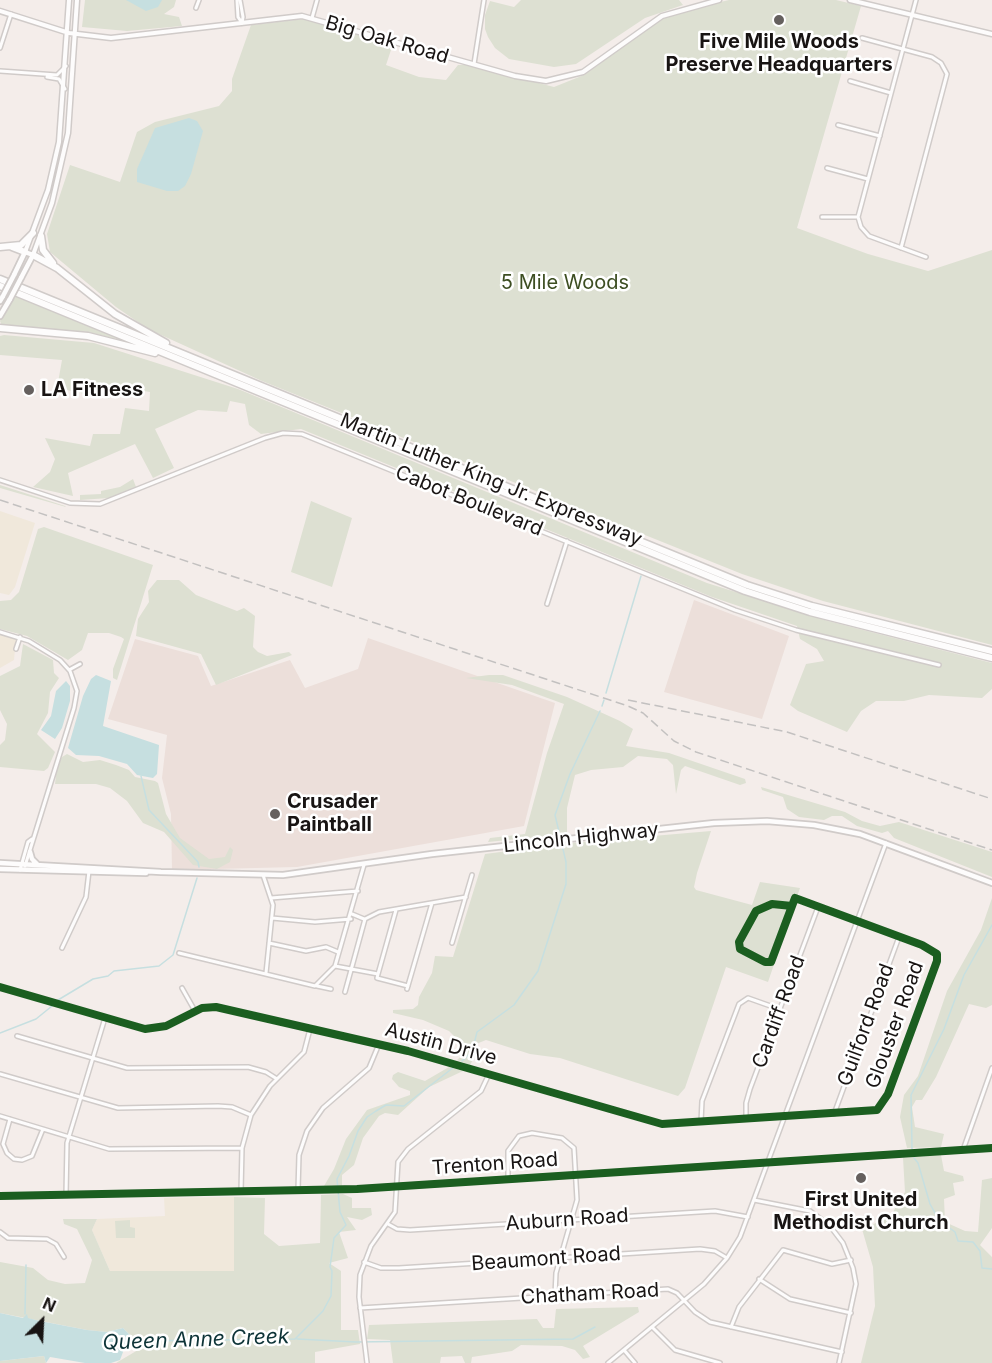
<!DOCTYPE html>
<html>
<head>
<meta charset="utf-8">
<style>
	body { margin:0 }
	#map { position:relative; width:992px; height:1363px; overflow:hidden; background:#f4edea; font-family:Inter,sans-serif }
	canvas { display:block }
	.north { position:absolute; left:12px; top:1291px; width:60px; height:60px; -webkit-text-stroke:4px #fff; paint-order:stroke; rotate:24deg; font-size:16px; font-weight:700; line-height:24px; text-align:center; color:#181413 }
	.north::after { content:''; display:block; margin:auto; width:21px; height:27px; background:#181413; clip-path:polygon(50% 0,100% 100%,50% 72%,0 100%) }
</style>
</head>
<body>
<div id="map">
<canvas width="992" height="1363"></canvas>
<div class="north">N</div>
</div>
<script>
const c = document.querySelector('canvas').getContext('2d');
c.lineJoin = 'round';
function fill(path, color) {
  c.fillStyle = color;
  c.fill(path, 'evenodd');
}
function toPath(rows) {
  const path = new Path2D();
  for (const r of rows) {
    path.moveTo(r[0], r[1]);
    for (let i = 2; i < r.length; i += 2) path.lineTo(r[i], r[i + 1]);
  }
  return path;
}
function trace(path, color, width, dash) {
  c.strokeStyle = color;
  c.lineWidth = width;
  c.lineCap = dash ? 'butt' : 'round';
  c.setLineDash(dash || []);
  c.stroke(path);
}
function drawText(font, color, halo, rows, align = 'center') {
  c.font = font + ' Inter,sans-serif';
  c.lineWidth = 5;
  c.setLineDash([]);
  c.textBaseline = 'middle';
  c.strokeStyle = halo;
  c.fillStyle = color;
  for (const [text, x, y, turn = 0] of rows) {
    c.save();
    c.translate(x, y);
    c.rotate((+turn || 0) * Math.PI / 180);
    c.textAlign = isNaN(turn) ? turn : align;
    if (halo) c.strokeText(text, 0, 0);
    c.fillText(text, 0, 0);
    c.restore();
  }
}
fill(toPath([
	[0,511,35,523,15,587,9,595,0,593],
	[0,633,16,639,14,660,0,668],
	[234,1197,235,1271,110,1271,92,1230,97,1219,165,1216,164,1198]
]), '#f0e8db');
fill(toPath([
	[694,600,789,636,762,719,664,692],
	[368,638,555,703,524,826,297,867,172,870,171,814,162,778,167,735,108,719,135,639,198,656,211,686,290,660,305,688,358,669]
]), '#ecdfda');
fill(toPath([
	[85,0,176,0,174,7,164,14,179,17,182,26,127,31,82,27],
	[521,0,679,0,683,5,645,18,576,64,554,67,509,59,495,48,488,37,485,29,485,15,490,1,514,7],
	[729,0,836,0,861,6,797,228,868,254,928,271,992,250,992,645,823,601,742,574,262,381,148,329,116,307,50,252,47,234,70,165,120,182,137,132,155,122,219,106,232,91,232,79,251,25,304,19,393,44,386,65,419,77,446,80,458,65,469,65,554,87,584,75,660,20,691,9],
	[16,296,129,342,88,332,2,326,0,321],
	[4,335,94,343,238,389,707,583,828,621,992,663,992,689,982,698,929,695,904,701,876,701,861,711,847,732,798,711,790,705,806,664,824,661,817,649,800,639,797,626,712,597,301,429,261,434,249,425,245,404,230,401,227,412,198,410,155,429,174,468,153,478,135,444,68,473,73,496,33,487,50,472,55,459,45,438,90,446,93,434,120,434,125,408,149,411,150,392,113,386,109,399,57,388,62,360,0,355,0,336],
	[133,479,136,487,109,498,80,500,80,495,101,494,101,491,120,487],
	[0,485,65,506,66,507,0,488],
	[311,501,352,518,332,587,291,572],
	[44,527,153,565,117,680,113,678,113,669,124,639,121,637,109,633,88,633,82,650,68,660,27,636,0,629,0,601,11,600,19,592,38,529],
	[157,580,179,580,196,595,237,611,244,608,255,616,253,647,258,652,267,656,289,652,292,655,216,685,201,654,136,636,138,619,149,602,148,591],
	[23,644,53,660,54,673,59,678,50,692,48,713,37,734,55,752,48,768,44,771,0,767,0,745,5,740,7,724,0,710,0,676,20,666],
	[489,675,503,675,567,697,620,721,633,729,626,746,669,753,745,779,746,783,740,785,685,766,681,770,676,794,673,765,667,759,638,756,623,767,591,770,575,775,567,808,567,834,488,842,490,838,525,834,547,753,564,704,512,685,466,678],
	[67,754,83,762,100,760,116,765,129,770,135,777,155,781,158,783,166,814,180,838,209,859,225,857,230,847,233,850,230,862,217,869,193,865,164,832,143,823,127,801,110,788,96,784,55,784,57,766,62,757],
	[761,787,845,812,862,821,880,826,899,822,992,852,992,877,894,838,888,831,882,833,857,826,842,816,832,816,824,820,799,817,787,809,783,797,762,790],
	[711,831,697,873,694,887,696,890,752,905,760,882,800,888,768,982,726,967,685,1088,678,1096,560,1058,530,1054,486,1040,476,1044,475,1056,470,1065,457,1060,468,1050,449,1031,423,1020,393,1013,393,1010,413,1009,418,1005,419,997,432,973,435,956,453,957,485,854,571,843],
	[992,898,992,1005,986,1008,969,1004,936,1077,922,1100,916,1100,912,1107,915,1127,944,1134,941,1147,907,1148,900,1117,904,1095,918,1076,947,991,981,930],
	[449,1067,463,1071,429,1087,398,1115,385,1113,379,1116,363,1138,354,1165,342,1175,342,1186,324,1186,334,1169,346,1139,367,1110,410,1095,410,1091,399,1087,392,1079,393,1075,398,1072,425,1081],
	[941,1155,944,1171,963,1176,964,1181,953,1183,955,1195,944,1199,945,1222,965,1231,978,1232,982,1180,992,1178,992,1228,980,1245,992,1257,992,1363,861,1363,875,1306,873,1267,862,1229,890,1217,905,1192,903,1158],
	[343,1194,352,1198,352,1208,371,1208,372,1215,362,1220,347,1217,356,1230,339,1232,348,1258,329,1263,341,1271,341,1330,358,1330,360,1344,315,1352,315,1363,116,1363,143,1347,142,1337,134,1339,123,1328,107,1332,87,1330,0,1313,0,1262,33,1268,48,1280,65,1284,85,1283,92,1260,77,1229,64,1224,63,1219,97,1219,92,1230,110,1271,234,1271,234,1197,265,1198,264,1234,279,1246,320,1243,321,1195],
	[130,1220,130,1227,135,1228,135,1238,116,1238,115,1221],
	[638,1307,639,1312,583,1346,590,1357,583,1359,575,1350,562,1346,521,1345,512,1351,472,1357,471,1363,465,1363,462,1356,441,1357,440,1363,393,1363,390,1340,367,1339,369,1325,537,1319,543,1328,554,1328,556,1309],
	[44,1356,46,1363,0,1363,0,1361]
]), '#dde0d2');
fill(toPath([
	[126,0,162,0,158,7,146,11],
	[189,118,197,121,203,131,191,174,185,186,178,191,167,191,137,182,137,169,155,128],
	[96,675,111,681,103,726,159,745,157,774,153,778,137,775,127,764,99,756,76,755,68,748,83,696,91,679],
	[66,681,70,686,70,701,62,728,55,739,41,730,51,716,56,691],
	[0,1313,23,1318,27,1314,28,1318,40,1321,87,1330,107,1332,123,1328,134,1339,141,1337,141,1344,126,1344,120,1360,111,1363,85,1363,50,1357,46,1363,44,1356,0,1361]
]), '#c6dfe0');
trace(toPath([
	[606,693,641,576],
	[602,706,604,700],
	[141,776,149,810,198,862,199,867],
	[560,836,555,815,570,774,600,711],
	[58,1000,93,979,108,976,114,971,159,966,173,955,197,878],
	[0,1033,36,1019,52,1006],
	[462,1061,472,1052,477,1032,514,1005,538,971,566,884,566,862,562,845],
	[912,1149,911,1095,944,1029,964,975,992,925],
	[914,1158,918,1163,930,1204,939,1220,955,1232,958,1241,973,1242,980,1251,982,1268,992,1269],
	[25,1314,26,1265],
	[297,1339,356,1342,573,1339,595,1327],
	[140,1341,295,1339,323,1311,331,1296,332,1271,330,1267,334,1238,346,1225,340,1212,337,1179,349,1156,358,1131,367,1117,376,1111,386,1105,404,1106,454,1067]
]), '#c6dfe0', 1.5);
const street = toPath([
	[237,0,238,17,242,23],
	[240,0,243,17,242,23],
	[916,0,858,217,861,227,869,236,926,257],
	[196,8,199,0],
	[312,18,317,0],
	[862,38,932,57,941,63,947,74,901,248],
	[0,48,11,14],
	[474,64,484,0],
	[0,71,57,75,66,66],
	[47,77,59,79,65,89],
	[850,81,891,93],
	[838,125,880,136],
	[827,168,868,179],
	[822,217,858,217],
	[0,480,70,503,100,504,265,438,283,433,302,434,735,610,796,630,939,665],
	[547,604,567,541],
	[0,632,29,641,60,660,70,671,77,691,74,708,25,866],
	[16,649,20,637],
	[69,670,80,664],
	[20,870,28,842,32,839],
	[263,875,273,905,266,973],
	[271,898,358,891],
	[352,914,364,919],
	[272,918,315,922,351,919],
	[365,919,379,912,466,897],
	[269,943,306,951,326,947,338,952],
	[452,943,472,875],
	[62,948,86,897,89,871],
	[179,953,315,986,335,966,364,865],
	[335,966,378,974,377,978,381,979,408,986],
	[378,974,396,910],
	[317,986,331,989],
	[0,987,145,1029,166,1026,202,1008,216,1007,408,1051,662,1124,877,1110,888,1094,937,961,937,954,922,945,795,898,792,906,772,904,756,911,739,942,740,949,765,962,771,962,792,906],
	[182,988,195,1011],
	[407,989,432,903],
	[345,992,365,919],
	[17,1036,127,1068,248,1067,266,1072,277,1079],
	[0,1074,118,1108,218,1106,232,1107,251,1115],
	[834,1114,899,937],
	[0,1116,109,1149,242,1148],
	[10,1119,3,1144,7,1153,14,1159,22,1160,32,1156,43,1129],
	[746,1119,746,1103,750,1089,818,907],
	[701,1122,702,1101,739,1004,748,998,779,1009],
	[963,1150,992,1068],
	[508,1180,508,1151,519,1136,532,1133,562,1138,574,1148,577,1200,556,1273,555,1295],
	[298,1190,299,1155,307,1131,323,1108,369,1068,379,1044],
	[241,1192,242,1148,251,1115,270,1086,304,1052,310,1029],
	[66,1195,67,1143,105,1018],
	[754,1200,810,1211,830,1226,843,1243,853,1268,856,1284,839,1363],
	[388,1224,397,1229,410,1230,715,1211,748,1217],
	[0,1232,8,1238,47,1239,56,1244,64,1257],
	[364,1262,381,1268,399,1268,700,1249,715,1251,727,1258],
	[759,1279,790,1299,851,1313],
	[360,1308,668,1289,677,1293,695,1312,710,1322,842,1352],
	[652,1327,675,1350,720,1363],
	[731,1327,739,1307,783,1250,832,1264,851,1260],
	[624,1350,635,1363],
	[367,1363,359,1297,360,1275,371,1246,395,1212,398,1162,408,1149,481,1091,489,1074],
	[608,1363,704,1284,727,1258,740,1237,886,843]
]);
const secondary = toPath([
	[850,0,992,34],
	[0,11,69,33,111,38,302,16,515,76,546,81,583,72,662,16,719,0],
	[25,252,48,190,59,142,69,0],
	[33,255,52,203,68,133,77,0],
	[0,1196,357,1189,992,1148]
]);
const primary = toPath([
	[14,275,25,252,33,255,21,278],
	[0,301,3,296],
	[0,316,10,299],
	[30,852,32,859,37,864],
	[0,863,161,872,283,875,432,854,714,823,767,821,814,825,860,834,992,883],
	[0,869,146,873]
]);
const highway = toPath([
	[41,236,43,250,53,263],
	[0,247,21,245,33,233],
	[12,247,25,252],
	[33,255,57,268,115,314,166,343],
	[0,279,747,585,812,606,992,651],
	[0,286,745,591,810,612,992,658],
	[0,328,88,336,155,353]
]);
trace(street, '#d0cbc9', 6);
trace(secondary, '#d0cbc9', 7);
trace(primary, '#d0cbc9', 8);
trace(highway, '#d0cbc9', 9);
trace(street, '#fdfcfc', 3);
trace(secondary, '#fdfcfc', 4);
trace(primary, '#fdfcfc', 4.5);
trace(highway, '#fdfcfc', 6);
trace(toPath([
	[0,500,628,706,643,713,674,741,696,752,992,850],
	[628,700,787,732,992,799]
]), '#c3c1c0', 1.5, [9, 4.5]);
const primaryBridge = toPath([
	[3,296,14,275],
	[10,299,21,278]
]);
trace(primaryBridge, '#d0cbc9', 8, []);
trace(primaryBridge, '#fdfcfc', 4.5);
trace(toPath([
	[0,987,145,1029,166,1026,202,1008,216,1007,408,1051,662,1124,877,1110,888,1094,937,961,937,954,922,945,795,898,792,906,772,904,756,911,739,942,740,949,765,962,771,962,792,906],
	[0,1196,357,1189,992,1148]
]), '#1b5e20', 8);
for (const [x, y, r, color] of [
	[779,20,6,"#65605e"],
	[29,390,6,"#65605e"],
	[275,814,6,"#65605e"],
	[861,1178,6,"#65605e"]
]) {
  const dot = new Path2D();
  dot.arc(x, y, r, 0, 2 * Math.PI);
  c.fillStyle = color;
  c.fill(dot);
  trace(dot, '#fff', 2);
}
drawText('20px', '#181413', '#fff', [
	["Big Oak Road",387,40,16],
	["Martin Luther King Jr. Expressway",491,480,22],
	["Cabot Boulevard",469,501,22],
	["Lincoln Highway",581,838,-6],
	["Cardiff Road",779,1012,-70],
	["Guilford Road",866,1025,-70],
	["Glouster Road",895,1025,-70],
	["Austin Drive",441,1044,15],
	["Trenton Road",495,1164,-4],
	["Auburn Road",567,1220,-4],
	["Beaumont Road",546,1259,-4],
	["Chatham Road",590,1294,-3]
]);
drawText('bold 20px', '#181413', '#fff', [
	["Five Mile Woods",779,42],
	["Preserve Headquarters",779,65],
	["LA Fitness",41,390,"left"],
	["Crusader",287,802,"left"],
	["Paintball",287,825,"left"],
	["First United",861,1200],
	["Methodist Church",861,1223]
]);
drawText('20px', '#3d4e22', '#fff', [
	["5 Mile Woods",565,283]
]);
drawText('italic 21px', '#0d3337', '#fff', [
	["Queen Anne Creek",196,1340,-2]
]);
</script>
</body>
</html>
